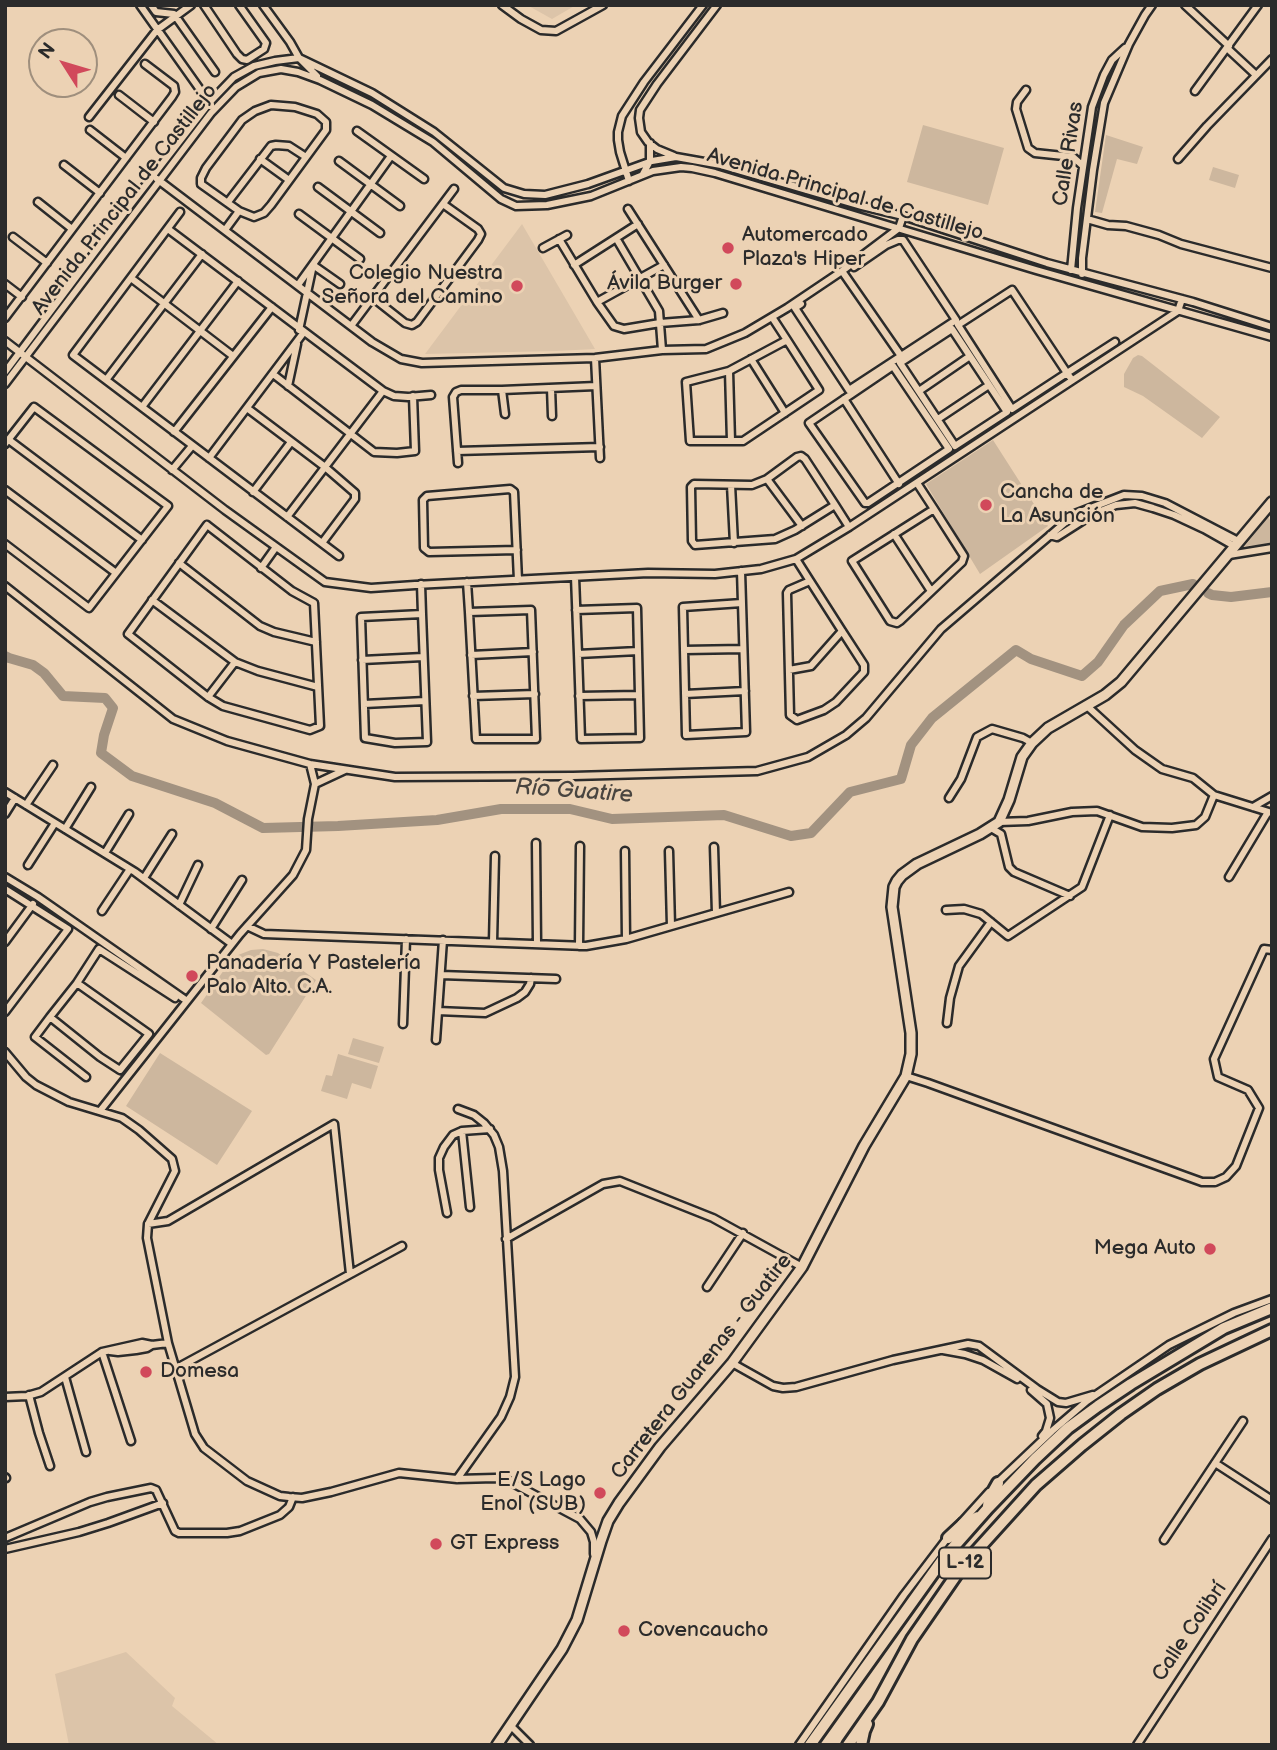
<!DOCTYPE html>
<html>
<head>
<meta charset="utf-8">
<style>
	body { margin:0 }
	#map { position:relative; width:1277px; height:1750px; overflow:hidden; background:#ecd2b4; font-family:"Balsamiq Sans",sans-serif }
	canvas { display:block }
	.frame { position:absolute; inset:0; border:7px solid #2b2b2b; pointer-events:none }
	.north { position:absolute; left:28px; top:28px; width:70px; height:70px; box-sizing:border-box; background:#ecd2b4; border:2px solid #9f8f7d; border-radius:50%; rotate:307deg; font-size:19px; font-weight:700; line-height:28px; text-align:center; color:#2b2b2b }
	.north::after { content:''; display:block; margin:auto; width:24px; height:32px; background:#d1495b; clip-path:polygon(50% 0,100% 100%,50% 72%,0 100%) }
</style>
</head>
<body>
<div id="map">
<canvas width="1277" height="1750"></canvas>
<div class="frame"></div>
<div class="north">N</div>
</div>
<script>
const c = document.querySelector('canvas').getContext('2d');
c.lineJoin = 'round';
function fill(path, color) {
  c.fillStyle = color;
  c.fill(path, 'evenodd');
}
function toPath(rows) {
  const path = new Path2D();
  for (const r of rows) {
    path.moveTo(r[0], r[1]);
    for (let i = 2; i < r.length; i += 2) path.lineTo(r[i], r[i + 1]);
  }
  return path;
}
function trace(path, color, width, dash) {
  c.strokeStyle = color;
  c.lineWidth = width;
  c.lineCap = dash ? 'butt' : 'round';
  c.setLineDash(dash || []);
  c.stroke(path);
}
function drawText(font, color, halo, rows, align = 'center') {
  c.font = font + ' "Balsamiq Sans",sans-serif';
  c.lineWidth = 6;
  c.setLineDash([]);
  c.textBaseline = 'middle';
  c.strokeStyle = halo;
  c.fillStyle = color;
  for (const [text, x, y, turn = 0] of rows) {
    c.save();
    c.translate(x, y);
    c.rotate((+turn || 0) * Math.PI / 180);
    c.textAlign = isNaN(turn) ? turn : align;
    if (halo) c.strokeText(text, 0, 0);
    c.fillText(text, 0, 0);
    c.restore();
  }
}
fill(toPath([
	[527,5,576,5,552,19],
	[522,224,595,349,556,351,425,354],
	[126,1652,175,1698,172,1706,219,1745,69,1745,55,1674]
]), '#dcc4a9');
fill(toPath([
	[923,125,1004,148,988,205,907,182],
	[1106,135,1143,147,1137,164,1117,159,1102,213,1095,212],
	[1213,167,1239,175,1235,188,1209,180],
	[1138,355,1142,356,1220,417,1202,438,1143,396,1124,387,1124,374,1133,358],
	[993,440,1048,526,980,574,926,484],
	[1268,517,1272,523,1272,544,1245,546],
	[263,949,278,953,316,980,269,1054,266,1055,201,1003,233,957,251,950],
	[353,1038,384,1047,379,1063,348,1054],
	[160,1053,252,1111,217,1165,126,1106],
	[338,1054,378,1066,371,1089,352,1083,347,1099,321,1091,326,1075,332,1076]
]), '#cdb79e');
trace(toPath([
	[1208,593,1212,595,1231,597,1272,592],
	[5,656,9,658,33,665,44,673,63,696,105,698,113,708,104,735,101,753,132,776,215,803,263,828,338,826,437,820,501,809,570,809,612,819,724,815,791,836,811,833,850,792,901,779,911,745,932,718,1016,650,1031,659,1082,676,1098,662,1124,625,1160,591,1193,584]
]), '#a29280', 10);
const minor = toPath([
	[140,5,211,105],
	[151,5,156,12,174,14,215,72],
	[204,5,237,54,242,59,247,60,264,49,266,43,239,5],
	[263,5,290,42,299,58,317,76],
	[502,5,521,19,541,30,556,31,603,5],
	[1185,5,1229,46],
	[1227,48,1256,75],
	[1026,90,1017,102,1016,109,1028,148,1035,153,1073,157,1083,166],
	[1195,91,1258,5],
	[119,95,154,122],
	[271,105,295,107,317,114,326,122,326,130,271,205,264,213,254,217,239,211,201,184,201,178,206,168,242,120,255,111,271,105],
	[89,117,157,30,191,5],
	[90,130,126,158],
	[357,131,424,179],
	[674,156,657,149,648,142,641,132,639,118,640,110,657,84,717,5],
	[260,159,289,180],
	[1178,159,1207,126,1272,59],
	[339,161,400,206],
	[64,165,100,193],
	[643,174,650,161,650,143],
	[157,179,372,342,401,359,422,363,595,358,662,350,706,349,745,333,787,308,842,271,899,228,903,216],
	[629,181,620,152,618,140,618,132,622,116,644,82,703,5],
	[318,187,380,233],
	[38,202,72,229],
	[228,202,271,146,276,145,289,146,306,157],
	[628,209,699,320],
	[180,212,73,355,339,556],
	[299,214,360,259],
	[1087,219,1108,225,1126,226,1159,235,1181,244,1272,268],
	[168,229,383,391,394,396,408,397,431,395],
	[225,230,239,211],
	[13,237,47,263],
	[616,238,659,311,662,350],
	[559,239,597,302,614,326,624,329,660,323,699,320,723,313],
	[543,248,567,235],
	[574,265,638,224],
	[1071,270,1077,208,1092,107,1104,75,1112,60,1125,48],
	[842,271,901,356],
	[1082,274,1082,258,1093,170,1104,103,1129,44,1145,15,1152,5],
	[131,278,233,356],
	[5,284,22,297],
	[298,285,391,156],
	[372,297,405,323,412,325,417,322,478,240,481,234,478,229,443,204],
	[597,302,664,265],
	[801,304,795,308,849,390,956,320,903,240,898,240,886,245,854,267],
	[772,317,787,340,819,390,743,441,690,441,686,382,729,371,787,340],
	[5,318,172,97,175,92,174,86,145,64],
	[351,326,454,189],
	[952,329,1007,412,955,446,900,363,952,329],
	[299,330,313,265,340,284],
	[5,341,225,510,325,582,371,588,415,585,648,573,715,574,761,569,796,559,849,527,1178,311,1182,299],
	[595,358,600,458],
	[751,359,785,413],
	[893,366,949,449,868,503,865,503,809,423,893,366],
	[729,371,731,441],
	[5,372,131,204,210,102,234,77,254,66,275,61,299,58,372,93,434,132,504,188,524,194,545,195,588,184,652,161,676,157,721,165,862,206,903,216,1047,263,1193,302,1272,327],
	[273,374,374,452,397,453,415,451,413,396],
	[106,380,202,254],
	[1072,380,1067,373,1012,290,958,325,1012,409,1067,373,1115,342],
	[5,384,211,113,236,87,259,73,281,69,298,72,320,80,372,105,433,142,501,199,516,206,547,205,591,196,653,171,681,167,692,168,715,173,1036,270,1272,337],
	[288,386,297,344],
	[551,388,552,416],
	[502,390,505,414],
	[919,391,970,356],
	[844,399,899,484],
	[142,407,238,281],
	[247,408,325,467,355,493,355,499,322,543],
	[938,419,989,385],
	[174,432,272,307],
	[9,440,142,540],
	[5,444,34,407,168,506,89,608,5,544],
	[457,451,600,447],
	[209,458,304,332],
	[458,463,453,397,456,392,461,390,502,390,596,386],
	[172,470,192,446],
	[767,479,802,526],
	[917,483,934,509,964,556,962,562,900,621,897,623,890,621,852,561,934,509],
	[731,485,734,543],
	[5,490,116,573],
	[253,492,291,442],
	[835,505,795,530,775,539,695,545,692,541,691,487,694,484,752,485,767,479,797,457,801,456,805,459,835,505,849,527],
	[287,517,383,391],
	[207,525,292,591,314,603,320,726,310,730,223,706,208,697,128,634,207,525],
	[894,534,931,591],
	[1050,535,1057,537,1093,514,1116,505,1135,503,1153,508,1174,515,1204,529,1234,546],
	[517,550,429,552,424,548,423,500,427,496,510,489,514,492,518,580],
	[1229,555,1272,548],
	[796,559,810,581,842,631,864,665,864,672,836,702,824,710,797,720,790,715,787,593,789,590,810,581],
	[179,563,260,626,274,632,316,642],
	[261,568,276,547],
	[741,571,746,732,686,735,683,607,742,603],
	[575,577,578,654,581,739,640,738,637,608,576,610],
	[467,582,469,612,476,739,536,739,531,610,469,612],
	[421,584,422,614,427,742,395,743,365,738,361,617,422,614],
	[5,586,173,719,227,741,310,764,395,777,573,776,757,771,808,757,846,735,866,718,941,629,1075,514,1124,495,1142,496,1165,503,1238,541],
	[152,600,235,662,258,671,318,687],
	[684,650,743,649],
	[578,654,638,651],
	[471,655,533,652],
	[362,660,423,657],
	[789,670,811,666,842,631],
	[685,694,745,691],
	[473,696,535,694],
	[579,696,639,695],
	[208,697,235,662],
	[364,704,425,701],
	[1087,706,1135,750,1162,769,1193,778,1214,795,1272,813],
	[315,784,345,770],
	[5,792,135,872,232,944],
	[949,798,961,779,977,737,992,729,1023,738,1032,743],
	[26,805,53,765],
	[1253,807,1272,796],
	[5,814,15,798],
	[999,822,1028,821,1072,812,1097,811,1142,827,1172,828,1196,825,1205,817,1214,795],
	[991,828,1001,834,1009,867,1014,872,1070,896],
	[65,829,91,787],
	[536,843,537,944],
	[714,847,716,913],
	[625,851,626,939],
	[669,851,671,926],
	[105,853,129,814],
	[28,865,55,823],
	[5,877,38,897,187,1001],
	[1229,877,1268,812],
	[144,878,172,834],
	[5,889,68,929,5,1012],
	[179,905,198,865],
	[946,910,964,909,981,914,1008,936,1082,887,1110,815],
	[102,911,130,869],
	[247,926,264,934,586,946,626,939,789,892],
	[211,929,242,880],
	[5,942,33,904],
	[493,942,495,856],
	[579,946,580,846],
	[441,975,556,979],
	[438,1011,485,1013,517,998,525,992,530,984,531,978],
	[50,1017,77,983],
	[947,1023,950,998,959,966,991,922],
	[403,1024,406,939],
	[436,1040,443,940],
	[5,1052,26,1077,36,1085,69,1102,122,1118,139,1130,172,1159,175,1171,148,1224,147,1238,168,1343,195,1434,204,1448,247,1481,280,1496,289,1497,302,1498,331,1492,399,1473,457,1479,495,1478,505,1479,580,1519,591,1532,594,1542,594,1554],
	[906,1076,928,1083,1202,1182,1215,1182,1226,1177,1236,1166,1259,1108,1248,1090,1218,1077,1214,1059,1264,949,1272,950],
	[86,1077,35,1037,50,1017,100,1057,120,1070,149,1034,77,983,99,949,175,998],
	[100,1111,240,934,293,875,306,850,308,819,315,784,310,764],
	[462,1131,470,1207],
	[447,1213,439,1170,439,1158,444,1147,453,1135,462,1131,490,1129],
	[148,1224,168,1221,334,1124,350,1274],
	[506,1239,603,1184,620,1181,713,1218,802,1267],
	[707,1287,743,1233],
	[943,1350,965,1354,983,1360,1017,1379],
	[110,1351,118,1352,136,1350,147,1348,152,1345],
	[102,1352,131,1441],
	[732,1363,773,1386,783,1388,796,1387,893,1360,968,1344,979,1346,1037,1389,1058,1402,1066,1403,1093,1395],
	[177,1368,402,1246],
	[65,1377,86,1452],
	[1031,1390,1047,1404,1050,1418,1046,1431,1042,1436],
	[29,1395,39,1433,50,1466],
	[5,1397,27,1396,41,1392,102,1352,142,1343,152,1345,168,1343],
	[1215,1463,1272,1500],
	[5,1477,6,1478],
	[457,1479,501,1417,510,1397,515,1377,503,1171,499,1147,494,1135,484,1123,474,1115,458,1109],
	[996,1484,1052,1431,1087,1401,1169,1345,1234,1313,1272,1299],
	[961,1523,989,1492],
	[5,1538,90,1502,107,1497,151,1488,156,1490,175,1531,179,1533,227,1533,240,1531,280,1515,289,1507,293,1497],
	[1164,1540,1243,1421],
	[5,1549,79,1532,108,1523,163,1503],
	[510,1725,530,1745],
	[799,1745,904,1595,949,1536],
	[1137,1745,1272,1539]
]);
const secondary = toPath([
	[497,1745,562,1649,577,1620,601,1541,608,1521,619,1503,660,1447,732,1363,802,1267,864,1146,906,1076,911,1054,911,1033,892,907,894,887,897,881,902,875,917,864,980,834,999,822,1009,800,1022,757,1032,743,1048,728,1105,695,1121,682,1272,502]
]);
const trunk = toPath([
	[988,1506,989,1499,998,1483],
	[948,1538,963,1524,978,1517],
	[810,1745,943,1559,988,1508,1035,1459,1068,1428,1098,1406,1131,1384,1224,1328,1272,1308],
	[848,1745,878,1702,912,1639,961,1568,1036,1485,1082,1445,1121,1414,1157,1389,1200,1364,1272,1330],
	[861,1745,864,1731,867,1724]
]);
trace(minor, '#2b2b2b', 11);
trace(secondary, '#2b2b2b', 14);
trace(trunk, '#2b2b2b', 16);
trace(minor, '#ecd2b4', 6);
trace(secondary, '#ecd2b4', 9);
trace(trunk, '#ecd2b4', 10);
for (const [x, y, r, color] of [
	[728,248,7,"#d1495b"],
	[736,284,7,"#d1495b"],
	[517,286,7,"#d1495b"],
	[986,505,7,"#d1495b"],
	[192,976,7,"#d1495b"],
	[1210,1249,7,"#d1495b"],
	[146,1372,7,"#d1495b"],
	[600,1493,7,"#d1495b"],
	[436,1544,7,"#d1495b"],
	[624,1631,7,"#d1495b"]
]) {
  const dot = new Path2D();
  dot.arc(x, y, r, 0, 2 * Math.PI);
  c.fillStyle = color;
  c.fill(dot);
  trace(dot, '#ecd2b4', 2.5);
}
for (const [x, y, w] of [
	[965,1563,52]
]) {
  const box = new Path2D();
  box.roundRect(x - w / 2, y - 15.5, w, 31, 5);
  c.fillStyle = '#ecd2b4';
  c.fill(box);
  trace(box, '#2b2b2b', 2);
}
drawText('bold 19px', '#2b2b2b', null, [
	["L-12",965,1563]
]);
drawText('21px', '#2b2b2b', '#ecd2b4', [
	["Calle Rivas",1069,154,-81],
	["Avenida Principal de Castillejo",845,195,16],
	["Avenida Principal de Castillejo",125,200,-52],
	["Carretera Guarenas - Guatire",702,1367,-52],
	["Calle Colibrí",1190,1632,-56]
]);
drawText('21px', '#2b2b2b', '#ecd2b4', [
	["Automercado",742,236],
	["Plaza's Hiper",742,260],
	["Colegio Nuestra",503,274,"right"],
	["Señora del Camino",503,298,"right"],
	["Ávila Burger",722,284,"right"],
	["Cancha de",1000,493],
	["La Asunción",1000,517],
	["Panadería Y Pastelería",206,964],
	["Palo Alto. C.A.",206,988],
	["Mega Auto",1196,1249,"right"],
	["Domesa",160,1372],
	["E/S Lago",586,1481,"right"],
	["Enol (SUB)",586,1505,"right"],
	["GT Express",450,1544],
	["Covencaucho",638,1631]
], 'left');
drawText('italic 23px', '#494540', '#ecd2b4', [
	["Río Guatire",574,792,4]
]);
</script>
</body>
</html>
